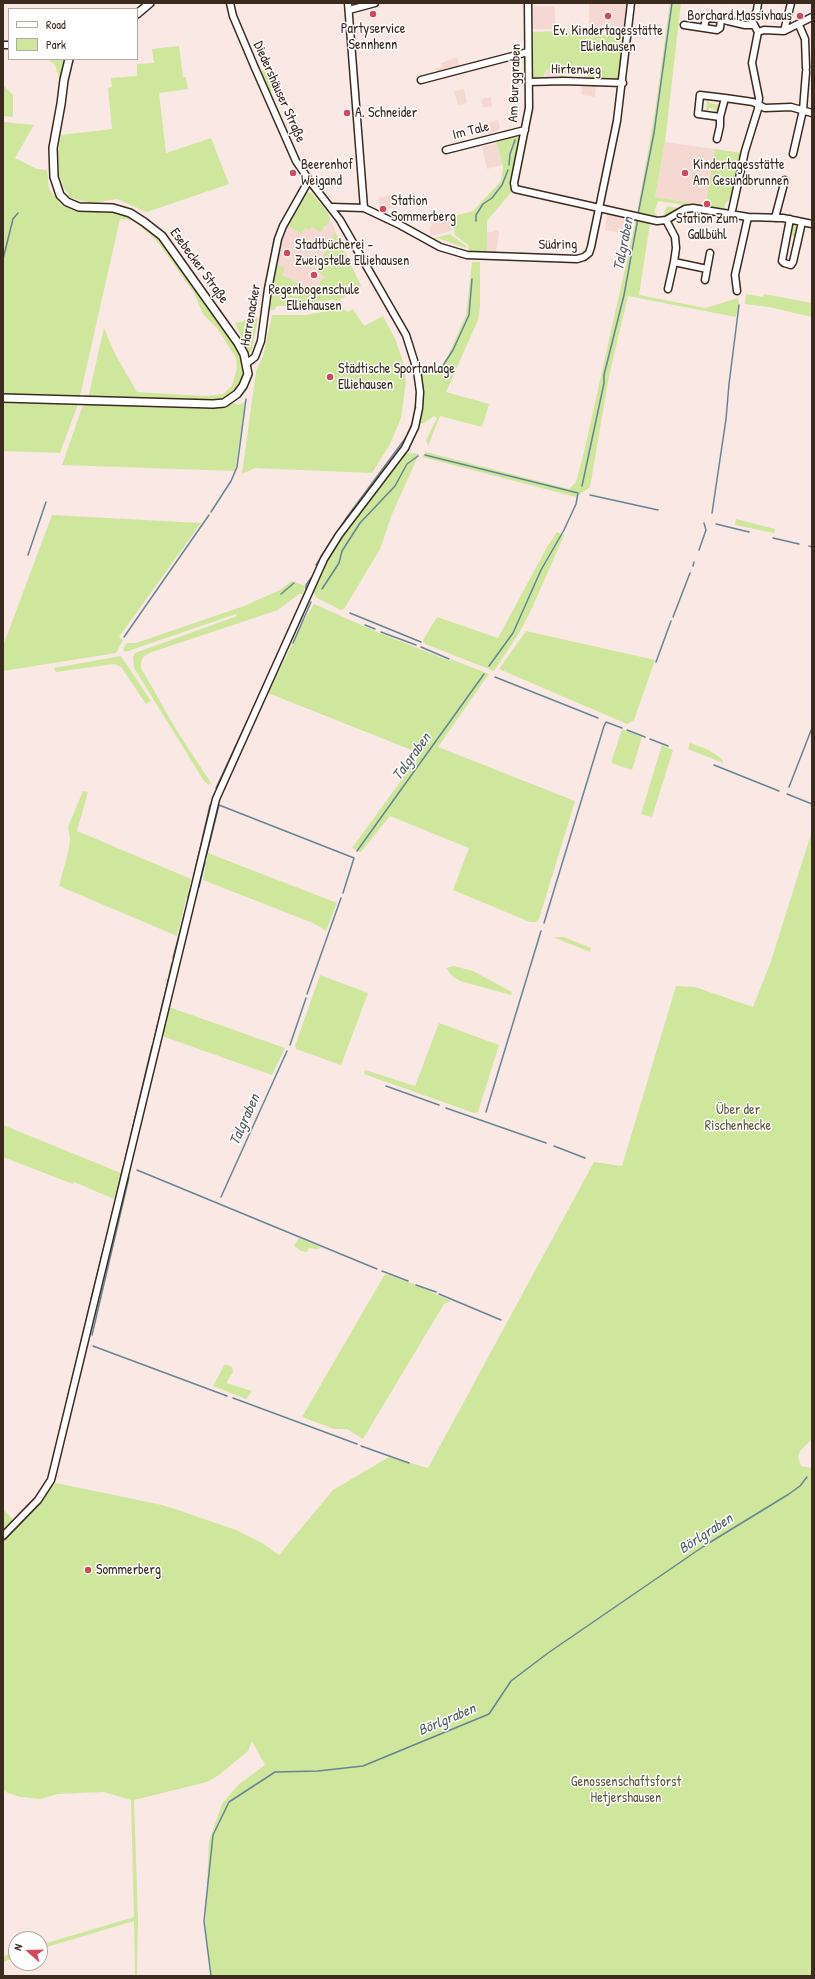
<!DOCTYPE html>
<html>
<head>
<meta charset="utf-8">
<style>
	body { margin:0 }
	#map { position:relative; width:815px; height:1979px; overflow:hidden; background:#fae8e5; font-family:"Patrick Hand",sans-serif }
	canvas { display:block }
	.frame { position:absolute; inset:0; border:4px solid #3b2a1e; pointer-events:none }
	.legend { position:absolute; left:8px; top:8px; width:130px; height:52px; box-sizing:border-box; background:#fff; border:1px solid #b1aaa5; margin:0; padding:5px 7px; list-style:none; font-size:12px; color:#3b2a1e }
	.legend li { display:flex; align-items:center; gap:8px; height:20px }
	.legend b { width:20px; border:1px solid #b1aaa5 }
	.north { position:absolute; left:8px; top:1931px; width:40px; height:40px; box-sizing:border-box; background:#fff; border:1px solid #b1aaa5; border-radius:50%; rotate:290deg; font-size:11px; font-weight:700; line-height:16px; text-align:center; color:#3b2a1e }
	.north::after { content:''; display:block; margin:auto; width:14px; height:18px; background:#d1495b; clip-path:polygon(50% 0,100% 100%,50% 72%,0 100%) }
</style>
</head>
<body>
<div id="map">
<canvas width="815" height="1979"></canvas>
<div class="frame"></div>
<ul class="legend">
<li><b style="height:5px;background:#fff"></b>Road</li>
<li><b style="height:11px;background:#cee79d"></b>Park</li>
</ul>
<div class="north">N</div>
</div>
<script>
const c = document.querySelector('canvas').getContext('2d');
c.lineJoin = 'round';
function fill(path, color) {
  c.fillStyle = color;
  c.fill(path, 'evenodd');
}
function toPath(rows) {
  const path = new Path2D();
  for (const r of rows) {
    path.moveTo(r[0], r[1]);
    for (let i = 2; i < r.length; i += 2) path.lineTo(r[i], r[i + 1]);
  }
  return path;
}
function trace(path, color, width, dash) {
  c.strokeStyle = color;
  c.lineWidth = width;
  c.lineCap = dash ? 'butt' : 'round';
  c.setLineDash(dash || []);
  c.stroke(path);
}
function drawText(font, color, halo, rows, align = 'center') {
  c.font = font + ' "Patrick Hand",sans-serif';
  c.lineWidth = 3;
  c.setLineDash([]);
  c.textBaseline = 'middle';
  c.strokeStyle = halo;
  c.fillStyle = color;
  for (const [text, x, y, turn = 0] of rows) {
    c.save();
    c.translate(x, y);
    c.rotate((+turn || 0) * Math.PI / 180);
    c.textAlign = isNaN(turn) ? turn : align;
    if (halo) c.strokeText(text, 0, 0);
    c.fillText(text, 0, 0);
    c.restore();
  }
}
fill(toPath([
	[589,3,627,3,625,33,589,30],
	[532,6,555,6,555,29,532,29],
	[457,57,460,67,437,73,436,68,442,67,441,63],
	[547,69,561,69,559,77,545,78],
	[581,85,596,85,595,97,582,95],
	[464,89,467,103,458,105,454,91],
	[491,97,492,106,483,108,481,99],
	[498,120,500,129,490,134,487,123],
	[665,142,715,149,705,206,655,197],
	[497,143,502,165,487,169,482,147],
	[394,194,397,207,381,210,378,198],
	[607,213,626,217,625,222,629,223,626,235,605,230],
	[448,216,452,231,431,236,429,227,432,225,430,220],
	[330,219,361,286,336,302,334,299,304,305,277,306,274,310,269,310,270,290,280,240,287,222,289,227,302,234,305,228,326,227],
	[493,230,498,231,499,233,496,253,487,253,487,232,493,232]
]), '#f6d8d3');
fill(toPath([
	[670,3,681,3,665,142,655,197,697,204,685,205,658,201,654,213,657,214,656,218,637,214,655,111],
	[561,31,624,36,619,78,614,79,588,78,588,73,564,73,563,77,559,77,560,69,547,69,543,78,533,78,532,32],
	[179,46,183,77,186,77,188,89,159,93,166,153,211,138,229,184,147,212,117,199,92,203,71,198,63,187,59,175,58,153,61,135,112,129,108,88,112,87,111,78,137,76,137,64,154,63,152,49],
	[523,57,526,61,526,87,524,88],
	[47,59,64,59,62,81,60,81,55,65],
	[270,68,269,71,272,96,261,71],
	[3,85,13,95,13,117,3,116],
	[703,99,709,99,709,103,719,105,721,101,718,113,715,113,715,109,709,108,708,113,702,112,701,110,706,111,707,100],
	[3,122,34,125,15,158,37,169,47,170,49,189,61,205,76,211,122,213,130,216,159,237,237,346,242,356,245,374,241,384,233,394,224,399,215,401,88,398,104,328,115,354,137,392,205,396,223,394,232,386,237,368,236,358,217,328,203,314,194,293,157,241,133,220,120,219,80,396,3,394],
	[515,135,519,139,509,185,512,191,487,221,487,253,469,251,468,245,455,235,450,217,473,211,501,181,503,167,496,140],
	[715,149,742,153,732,197,725,204,724,210,708,207,709,202,706,201],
	[308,192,312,193,328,213,330,219,326,227,324,226,321,232,312,227,310,230,305,228,302,234,289,227,287,222,305,194],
	[667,206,678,208,664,217,663,216],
	[636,219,650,223,639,295,705,308,738,298,739,303,736,317,628,296,609,376,590,487,576,497,422,457,426,452,569,489,576,482,584,452],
	[794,224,797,226,798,229,796,239,789,233,791,226],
	[335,232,361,286,336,302,334,299,304,305,277,306,274,310,269,310,270,290,275,264,285,268,282,275,309,289,312,284,318,287,322,279,326,278,316,270,321,260,325,261,326,258,323,256,330,243,333,244,335,241,331,239],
	[450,234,466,246,466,248,437,238,435,242,430,239],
	[472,262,480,262,480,308,478,320,446,392,489,404,482,427,440,416,428,446,426,440,437,418,434,416,424,423,420,423,422,391,420,370,443,365,451,349,466,315],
	[746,294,763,297,764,294,812,303,812,317,769,307,745,304],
	[339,307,348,312,353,309,364,326,383,316,396,341,403,362,406,382,401,418,390,444,372,473,255,468,242,474,256,371,263,356,272,315,307,315,332,310],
	[258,317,252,349,249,354,235,323],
	[84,402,231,402,238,405,245,402,235,471,62,465],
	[3,403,78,404,60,453,3,451],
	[405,452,419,454,392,514,380,549,344,609,341,610,317,598,313,592,330,556,349,526],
	[52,515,201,523,119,637,123,640,116,653,3,671,3,646],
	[736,519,775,529,774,533,735,525],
	[557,532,564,535,533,606,521,630,494,671,425,644,423,640,437,617,498,638,547,547],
	[292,581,305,586,303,594,299,594,278,610,152,652,144,656,141,662,141,668,177,731,211,783,209,785,204,781,134,668,133,657,135,653,237,616,236,614,125,652,123,650,124,647,127,643,136,643,244,606,280,590],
	[314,604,377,632,450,661,451,659,489,674,438,747,575,801,539,919,536,922,530,922,453,890,469,848,390,816,361,852,352,848,419,756,414,751,268,693,303,622],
	[526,631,655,660,634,720,627,724,499,669],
	[121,656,151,701,146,704,121,667,114,664,56,672,54,668],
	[622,729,642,737,632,770,611,763],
	[690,743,709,750,723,760,723,763,688,749],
	[662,745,673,750,652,817,641,814],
	[83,791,88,792,77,831,191,879,177,936,59,886,69,848,70,839,68,827],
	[812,831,812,1439,800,1451,798,1457,801,1466,812,1468,812,1976,211,1976,205,1930,209,1841,222,1804,239,1784,265,1765,252,1741,248,1751,219,1775,207,1782,134,1800,138,1920,137,1976,135,1976,134,1921,40,1949,40,1945,134,1917,131,1800,104,1792,58,1794,40,1799,21,1797,8,1793,3,1789,3,1539,56,1483,162,1505,178,1510,236,1530,262,1543,279,1555,333,1490,389,1457,428,1468,594,1162,622,1166,676,986,695,987,753,1007,770,964],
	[208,853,337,903,326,931,313,923,203,880],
	[553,937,563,937,571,940,591,948,590,952],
	[454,966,473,971,512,992,511,995,460,981,452,976,446,968],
	[320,975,368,993,341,1065,296,1049,295,1046],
	[169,1007,285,1048,272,1075,162,1036],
	[439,1023,499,1045,478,1112,474,1113,364,1074,365,1070,415,1086],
	[3,1125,121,1173,114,1199,74,1182,73,1184,3,1157],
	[299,1238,320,1247,319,1249,309,1248,307,1252,301,1251,294,1246],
	[385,1274,414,1284,451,1301,444,1304,363,1439,347,1429,334,1429,302,1417],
	[225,1364,232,1367,233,1372,226,1383,252,1391,246,1399,213,1386],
	[3,1509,13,1520,3,1530],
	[16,1952,16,1957,3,1962,3,1956]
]), '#cee79d');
trace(toPath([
	[509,165,510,154,515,140],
	[638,214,654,133,672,3],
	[476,221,476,215,483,204,492,198,502,185,508,170],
	[337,222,350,244],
	[354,251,374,285],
	[3,259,13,219,18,213],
	[391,304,406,330],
	[412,345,419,366],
	[442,367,453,350,469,315,472,279],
	[415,411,417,389],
	[408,433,413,422],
	[425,455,578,493,576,504,564,530,541,570,513,633,489,666],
	[582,486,604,383,604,375,624,295,638,218],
	[590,495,658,510],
	[211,512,231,481,237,467,246,399],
	[712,513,726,419,729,384,739,305],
	[716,524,749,532],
	[773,538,799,544],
	[809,546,812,547],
	[699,550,706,530,704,523],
	[28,555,46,502],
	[316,565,347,517,407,436],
	[693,566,694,562],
	[322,589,339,563,342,551,360,523,395,486,407,464,418,456],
	[306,592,306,585,311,578],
	[281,594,294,583],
	[350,613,421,642],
	[673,617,690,573],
	[365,625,375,629],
	[381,632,416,645],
	[124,637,209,515],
	[293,643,311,602],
	[421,647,449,659],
	[656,662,671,621],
	[495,677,598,718],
	[627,730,645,737],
	[650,739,668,746],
	[714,765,779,791],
	[789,787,812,728],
	[216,788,271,670],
	[787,794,812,804],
	[357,851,484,674],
	[206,857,219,805,354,858,343,893],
	[194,875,210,805],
	[199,887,205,862],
	[188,897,191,887],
	[544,923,604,726,606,722,622,728],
	[173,958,186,909],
	[165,994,172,963],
	[307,994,341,898],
	[154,1040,164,997],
	[290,1045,306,998],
	[386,1086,439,1105],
	[446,1108,546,1143],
	[486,1112,541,931],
	[554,1146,585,1158],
	[125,1160,152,1046],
	[137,1170,377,1269],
	[221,1197,287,1051],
	[116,1198,123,1167],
	[109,1227,115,1203],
	[382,1271,408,1281],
	[416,1285,436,1292],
	[439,1294,501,1320],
	[91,1299,108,1231],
	[92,1335,129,1177],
	[93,1346,227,1396],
	[72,1380,90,1304],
	[233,1398,357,1444],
	[64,1414,70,1387],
	[361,1446,409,1463],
	[211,1976,204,1921,213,1835,229,1802,275,1772,318,1771,363,1766,489,1714,511,1681,548,1653,704,1546,789,1494,800,1486,807,1477]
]), '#668594', 1.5);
const minor = toPath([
	[348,3,364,208],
	[528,3,529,108,514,183,515,189,657,221,666,220,685,209,693,208,748,217,783,218,812,224],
	[349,10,375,3],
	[721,19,720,28,717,30,704,28,706,18,721,19,728,21,745,25,752,25],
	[684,25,704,28],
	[799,25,805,39,806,68],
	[784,31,791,3],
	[758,32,764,30,784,31,812,17],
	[3,45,9,45],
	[421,80,528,52],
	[529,82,564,81,623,83],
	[725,98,720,117,698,114,700,95,725,98,753,102,765,108,791,107,812,113],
	[717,139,720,126,720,117],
	[446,150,525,130],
	[793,154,803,110,806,72],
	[332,207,364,208,400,225,440,247,467,255,577,259,584,257,589,253,591,247,617,121,631,3],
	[731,215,745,151,758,109,759,98,752,63,758,32,752,21,757,10,758,3],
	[775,218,785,180],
	[790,219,782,261,784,263,791,265,793,262,802,222],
	[666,220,675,237,676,248,674,262],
	[705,280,710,253],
	[668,289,674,262,707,269],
	[737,291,735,275,748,217],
	[247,363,255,357,261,341,268,289,278,239,283,226,309,180],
	[3,1536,38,1500,51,1480,54,1468,216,799,324,559,339,535,405,448,415,427,419,408,420,392,417,370,406,335,340,220,309,180,296,161,255,68,233,16,230,3]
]);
const tertiary = toPath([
	[137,14,150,3],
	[3,398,213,404,224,403,237,394,243,386,248,374,244,354,238,343,162,236,144,222,130,213,113,208,79,207,67,202,60,195,54,177,53,148,61,104,64,80,69,59]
]);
trace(minor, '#3b2a1e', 9);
trace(tertiary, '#3b2a1e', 10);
trace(minor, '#fff', 6);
trace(tertiary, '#fff', 7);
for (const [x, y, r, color] of [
	[373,14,4,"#d1495b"],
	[608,16,4,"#d1495b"],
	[800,16,4,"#d1495b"],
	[347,113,4,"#d1495b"],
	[293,173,4,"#d1495b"],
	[685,173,4,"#d1495b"],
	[707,204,4,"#d1495b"],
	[383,209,4,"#d1495b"],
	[287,253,4,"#d1495b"],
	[314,275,4,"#d1495b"],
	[330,377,4,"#d1495b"],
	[88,1570,4,"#d1495b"]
]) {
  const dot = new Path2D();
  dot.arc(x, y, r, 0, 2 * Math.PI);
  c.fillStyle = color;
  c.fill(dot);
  trace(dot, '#fff', 1.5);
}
drawText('14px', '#3b2a1e', '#fff', [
	["Borchard Massivhaus",792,16,"right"],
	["Partyservice",373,29,"center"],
	["Sennhenn",373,45,"center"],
	["Ev. Kindertagesstätte",608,31,"center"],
	["Elliehausen",608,47,"center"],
	["A. Schneider",355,113],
	["Beerenhof",301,165],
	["Weigand",301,181],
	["Kindertagesstätte",693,165],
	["Am Gesundbrunnen",693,181],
	["Station",391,201],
	["Sommerberg",391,217],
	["Station Zum",707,219,"center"],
	["Gallbühl",707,235,"center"],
	["Stadtbücherei -",295,245],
	["Zweigstelle Elliehausen",295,261],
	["Regenbogenschule",314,290,"center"],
	["Elliehausen",314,306,"center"],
	["Städtische Sportanlage",338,369],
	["Elliehausen",338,385],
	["Sommerberg",96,1570]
], 'left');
drawText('14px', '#3b2a1e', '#fff', [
	["Hirtenweg",576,70,1],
	["Am Burggraben",515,83,-88],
	["Diedershäuser Straße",279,92,66],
	["Im Tale",471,131,-14],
	["Südring",558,245,-1],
	["Esebecker Straße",199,266,54],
	["Harrenacker",251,315,-80]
]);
drawText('14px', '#60593e', '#fff', [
	["Über der",738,1110],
	["Rischenhecke",738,1126],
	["Genossenschaftsforst",626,1782],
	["Hetjershausen",626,1798]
]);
drawText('italic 15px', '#545f63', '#fff', [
	["Talgraben",624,244,-79],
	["Talgraben",412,757,-54],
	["Talgraben",245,1120,-66],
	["Börlgraben",706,1534,-33],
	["Börlgraben",447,1720,-23]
]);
</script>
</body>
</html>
